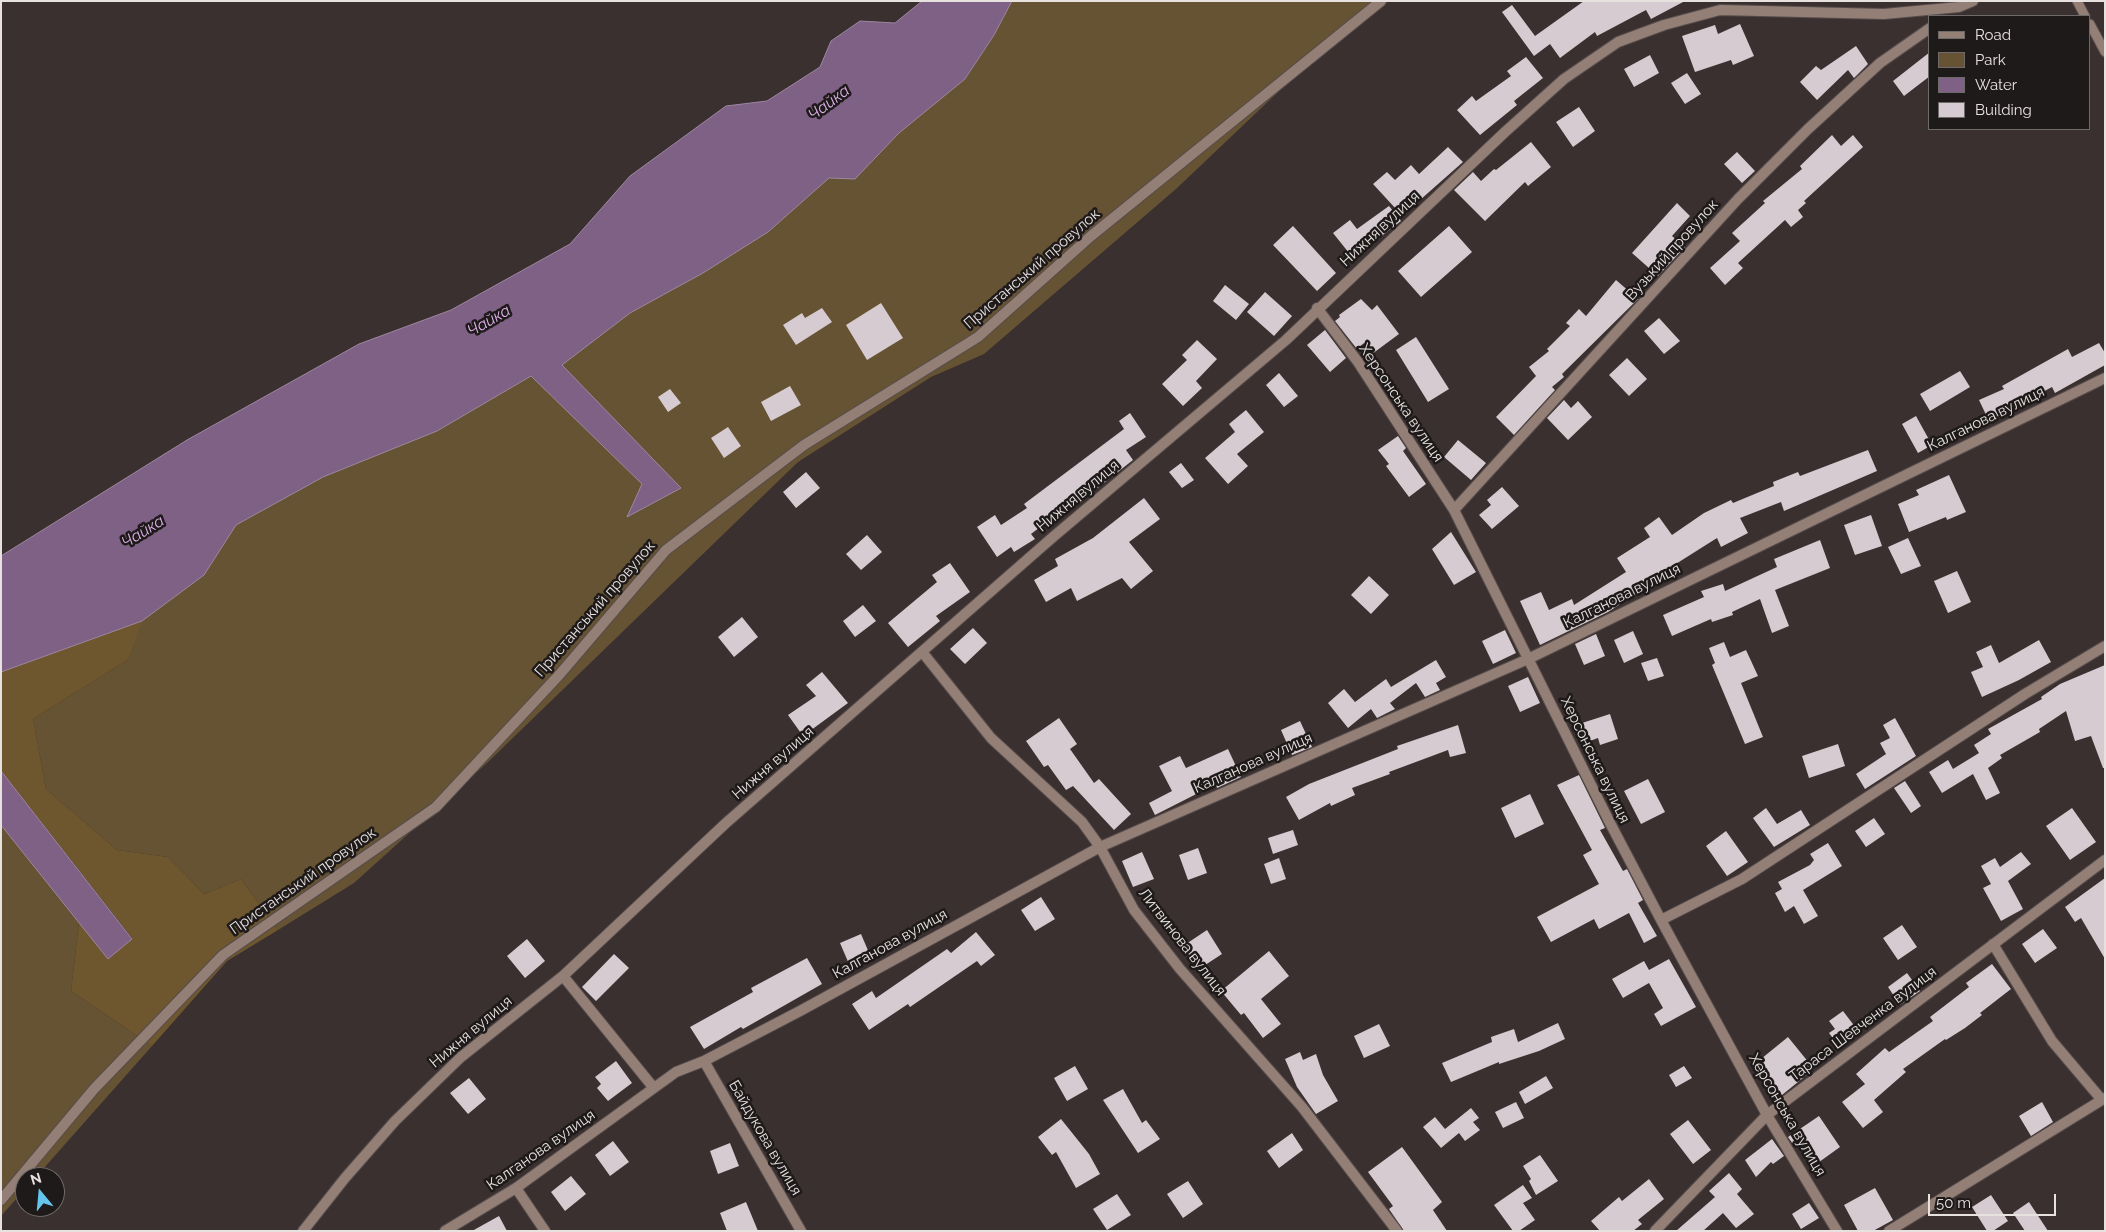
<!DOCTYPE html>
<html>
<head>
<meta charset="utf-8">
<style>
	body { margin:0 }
	#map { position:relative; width:2106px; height:1232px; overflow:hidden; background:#3a3030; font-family:Raleway,sans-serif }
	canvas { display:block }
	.frame { position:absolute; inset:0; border:2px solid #e7e1e0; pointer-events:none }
	.legend { position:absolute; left:1928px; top:15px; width:162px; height:115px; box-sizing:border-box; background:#1e1a19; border:1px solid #6e6a69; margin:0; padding:6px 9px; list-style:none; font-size:15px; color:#e7e1e0 }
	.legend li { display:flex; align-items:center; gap:10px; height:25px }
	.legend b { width:25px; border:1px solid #6e6a69 }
	.north { position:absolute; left:15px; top:1167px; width:50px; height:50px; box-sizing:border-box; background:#1e1a19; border:1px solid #6e6a69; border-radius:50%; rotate:343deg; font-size:14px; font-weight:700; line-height:20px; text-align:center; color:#e7e1e0 }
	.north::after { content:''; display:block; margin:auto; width:18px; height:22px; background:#65c5ef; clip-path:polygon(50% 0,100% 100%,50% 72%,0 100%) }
	.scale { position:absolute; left:1928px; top:1194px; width:128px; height:22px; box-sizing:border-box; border:2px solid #e7e1e0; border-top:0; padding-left:6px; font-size:15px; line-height:18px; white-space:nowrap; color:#e7e1e0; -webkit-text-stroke:4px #1e1a19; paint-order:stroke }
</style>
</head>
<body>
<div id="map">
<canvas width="2106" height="1232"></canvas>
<div class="frame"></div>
<ul class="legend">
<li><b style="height:6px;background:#937f75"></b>Road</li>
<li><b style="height:14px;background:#665333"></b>Park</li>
<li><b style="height:14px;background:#7e6185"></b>Water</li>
<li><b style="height:14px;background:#d6cbd0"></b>Building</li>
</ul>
<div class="north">N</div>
<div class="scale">50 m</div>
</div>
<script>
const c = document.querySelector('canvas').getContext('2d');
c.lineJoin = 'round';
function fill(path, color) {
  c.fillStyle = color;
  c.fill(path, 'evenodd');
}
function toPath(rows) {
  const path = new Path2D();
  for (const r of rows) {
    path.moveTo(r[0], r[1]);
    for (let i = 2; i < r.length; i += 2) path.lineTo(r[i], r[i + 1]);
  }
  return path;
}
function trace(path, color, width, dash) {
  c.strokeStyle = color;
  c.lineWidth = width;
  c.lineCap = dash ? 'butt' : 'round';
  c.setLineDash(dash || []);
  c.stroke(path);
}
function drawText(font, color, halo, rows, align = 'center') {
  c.font = font + ' Raleway,sans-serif';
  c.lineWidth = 5;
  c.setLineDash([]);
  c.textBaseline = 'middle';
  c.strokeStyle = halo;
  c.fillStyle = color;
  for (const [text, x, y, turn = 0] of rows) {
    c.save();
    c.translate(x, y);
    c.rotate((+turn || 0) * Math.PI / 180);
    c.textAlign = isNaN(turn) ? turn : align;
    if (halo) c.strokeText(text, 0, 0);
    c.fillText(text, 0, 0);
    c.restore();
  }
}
fill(toPath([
	[1012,1,1374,1,1176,189,984,354,931,377,798,462,488,762,354,883,278,930,241,879,204,894,168,857,117,850,46,789,33,719,129,659,141,622,1,672,1,601,966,78,994,35],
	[1,825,79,922,71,991,152,1046,36,1177,25,1177,25,1189,1,1216]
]), '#665333');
fill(toPath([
	[142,621,129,659,33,719,46,789,117,850,168,857,204,894,241,879,278,930,227,961,152,1046,71,991,79,922,108,959,132,938,1,771,1,672]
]), '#6e562e');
const water = toPath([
	[922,1,1012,1,994,35,965,79,899,133,855,179,829,178,768,232,703,273,630,313,562,365,681,488,627,517,642,484,531,376,437,431,323,477,236,525,204,575,142,621,1,672,1,556,187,440,359,344,451,310,570,244,630,176,726,106,767,101,820,67,831,41,860,21,895,23,922,1],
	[1,771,132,939,108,959,1,825,1,771]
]);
fill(water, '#7e6185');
trace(water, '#9e87a0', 1);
fill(toPath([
	[1584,1,1685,1,1651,19,1646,10,1597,36,1595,32,1560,58,1550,44,1534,56,1502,12,1512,5,1535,36],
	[1740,24,1754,56,1733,65,1731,60,1695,72,1682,36,1715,25,1718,34],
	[1856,46,1868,64,1854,78,1848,70,1817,100,1800,82,1816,66,1821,70],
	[1930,52,1930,76,1904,96,1893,81],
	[1650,55,1659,73,1634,87,1624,69],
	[1526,57,1543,78,1514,101,1517,105,1480,135,1457,110,1472,96,1476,101,1511,76,1507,71],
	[1687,73,1701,94,1685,104,1671,83],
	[1579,107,1595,131,1573,147,1556,122],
	[1832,135,1841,146,1853,135,1863,147,1804,201,1806,203,1798,210,1803,217,1791,227,1785,220,1738,263,1743,268,1725,285,1710,268,1740,241,1732,233,1765,203,1763,201,1802,169,1800,166],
	[1531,142,1551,167,1528,186,1525,182,1485,221,1454,190,1473,172,1481,181,1494,169,1496,170],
	[1448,147,1463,162,1420,200,1413,192,1396,209,1373,184,1387,172,1395,180,1411,165,1419,174],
	[1737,152,1755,171,1742,183,1724,164],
	[1677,203,1690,216,1672,236,1685,247,1658,276,1632,253],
	[1389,206,1401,221,1353,258,1333,233,1350,220,1357,229],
	[1293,226,1336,273,1317,291,1273,245],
	[1449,226,1472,252,1421,297,1398,271],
	[1616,280,1638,299,1562,374,1564,377,1552,387,1555,390,1514,435,1496,417,1536,376,1529,367,1549,351,1547,349,1570,326,1566,323,1579,309,1586,316],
	[1225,285,1249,304,1236,320,1213,301],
	[1265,292,1292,316,1274,336,1247,312],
	[1361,299,1372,310,1377,305,1399,334,1372,354,1364,343,1357,349,1335,321,1340,317,1339,315],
	[881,303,903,338,867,360,846,325],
	[822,308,832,322,796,345,783,325,802,313,805,318],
	[1659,318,1680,341,1664,354,1644,331],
	[1325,330,1346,358,1330,372,1307,345],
	[1416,337,1449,389,1428,402,1396,350],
	[1197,340,1217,359,1196,381,1202,388,1183,406,1162,384,1187,360,1182,355],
	[2099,343,2105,353,2105,365,2055,393,2052,387,1989,421,1979,400,2004,389,2002,386,2068,349,2072,357],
	[1627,358,1647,379,1629,396,1609,375],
	[1960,371,1970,387,1930,411,1920,394],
	[1279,373,1298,396,1284,407,1266,385],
	[790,386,801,405,771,421,761,402],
	[670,389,681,403,668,412,658,397],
	[1564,400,1571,408,1578,401,1592,417,1568,440,1547,418],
	[1246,410,1264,432,1237,454,1248,466,1228,484,1205,458,1235,432,1229,424],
	[1130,413,1146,437,1126,450,1133,460,1076,505,1073,502,1031,534,1035,539,1014,552,1011,547,997,557,977,527,995,515,1001,525,1027,508,1024,504,1124,429,1119,421],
	[1916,416,1932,445,1918,453,1902,424],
	[728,427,741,446,724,458,711,438],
	[1398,436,1406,448,1403,451,1426,484,1409,497,1386,466,1389,464,1378,450],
	[1458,440,1486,463,1471,480,1444,457],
	[1868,450,1877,471,1784,511,1781,502,1740,518,1748,533,1721,547,1717,538,1652,579,1656,584,1640,594,1639,592,1608,612,1540,645,1520,601,1541,592,1549,610,1572,599,1574,605,1626,572,1617,558,1650,537,1644,528,1659,517,1672,535,1704,513,1731,500,1733,503,1774,486,1773,482,1798,472,1800,476],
	[1181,463,1194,480,1182,488,1169,472],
	[806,472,820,488,796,508,783,492],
	[1949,475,1966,512,1947,520,1946,517,1909,532,1898,504,1919,495,1916,490],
	[1502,487,1519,506,1492,529,1479,515,1491,505,1487,500],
	[1144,498,1160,519,1129,542,1153,571,1131,589,1122,578,1077,601,1071,588,1046,602,1034,580,1058,566,1055,559,1093,538],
	[1871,515,1882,546,1855,555,1844,525],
	[1451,532,1476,572,1454,585,1432,549],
	[867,535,882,552,861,570,846,554],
	[1908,538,1921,566,1901,574,1888,547],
	[1820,540,1830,568,1775,590,1789,626,1772,633,1760,599,1732,612,1733,615,1712,622,1711,619,1672,636,1663,615,1704,597,1701,591,1723,584,1725,591,1777,567,1774,559],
	[950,563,970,592,936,616,940,621,908,647,888,623,937,582,932,575],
	[1957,571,1971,602,1948,613,1934,581],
	[1369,576,1389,595,1371,614,1351,595],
	[863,605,876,621,855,637,843,621],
	[742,617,758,637,734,657,718,637],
	[973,628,987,643,965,664,950,649],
	[1505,630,1516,653,1493,664,1482,641],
	[1633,631,1643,654,1624,663,1614,640],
	[1596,634,1605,656,1584,665,1575,644],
	[2039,640,2051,662,2019,680,1982,697,1971,672,1983,667,1976,652,1991,645,1999,663],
	[1724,642,1730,657,1746,650,1758,676,1741,683,1763,737,1745,744,1712,665,1715,663,1709,648],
	[1657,658,1664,676,1648,681,1641,663],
	[1436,660,1446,677,1436,683,1440,690,1425,697,1416,683,1390,703,1395,709,1377,718,1371,709,1348,728,1328,703,1344,689,1355,702,1386,679,1391,687],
	[2105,665,2105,768,2103,768,2091,736,2075,741,2066,711,2039,729,2040,732,2000,755,2002,758,1988,768,2000,793,1986,800,1973,774,1942,793,1929,772,1948,760,1953,769,1979,753,1974,745,1991,734,1988,729,2042,699,2041,697,2060,684],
	[822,672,848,703,803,736,788,715,816,696,806,685],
	[1528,677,1540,703,1520,712,1508,686],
	[1610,714,1618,739,1600,745,1598,738,1587,742,1582,723],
	[1059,718,1077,744,1070,749,1094,783,1099,779,1131,814,1114,830,1073,786,1066,790,1048,765,1044,767,1026,741],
	[1895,718,1916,756,1865,789,1856,774,1886,754,1880,743,1890,738,1883,725],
	[1300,721,1312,747,1292,755,1281,730],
	[1458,725,1466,753,1450,757,1448,750,1389,772,1390,774,1352,788,1355,795,1331,806,1330,803,1299,820,1286,797,1309,784,1398,749,1397,746],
	[1838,744,1845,766,1809,778,1802,756],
	[1228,749,1241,777,1217,788,1216,784,1155,815,1149,803,1172,791,1159,766,1180,756,1186,768],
	[1579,775,1605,828,1600,830,1623,871,1627,869,1643,900,1638,903,1657,936,1644,943,1629,913,1599,929,1594,919,1551,942,1537,917,1599,884,1583,855,1592,850,1557,785],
	[1648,779,1665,812,1641,824,1624,791],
	[1905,781,1921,806,1911,813,1894,788],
	[1530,794,1544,824,1515,838,1501,808],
	[1766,808,1777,824,1801,810,1810,825,1774,847,1753,818],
	[2072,808,2096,842,2070,860,2046,826],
	[1874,818,1885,834,1866,847,1855,831],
	[1293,830,1298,845,1273,854,1268,838],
	[1726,831,1748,862,1727,876,1706,846],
	[1828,843,1842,866,1803,890,1818,916,1804,924,1794,906,1785,912,1775,893,1782,889,1778,882,1810,865,1814,860,1810,854],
	[1198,848,1207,873,1188,880,1179,855],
	[1142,852,1154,879,1133,887,1122,861],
	[2021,852,2031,864,2008,881,2023,909,2001,921,1983,888,1991,884,1981,866,1995,858,2000,867],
	[1279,858,1286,879,1271,884,1264,864],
	[2105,878,2105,959,2081,918,2075,922,2065,907],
	[1041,897,1055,919,1035,931,1021,910],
	[1902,925,1917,947,1898,960,1883,938],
	[2043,929,2057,948,2035,963,2022,944],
	[1207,930,1222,954,1199,969,1183,946],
	[976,932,995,955,981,966,977,961,910,1007,908,1004,869,1030,852,1004,872,991,876,998,947,949,951,953],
	[861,934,870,955,849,964,840,943],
	[527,939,545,961,525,978,507,956],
	[1269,951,1289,976,1261,999,1281,1024,1263,1038,1244,1013,1241,1015,1221,991],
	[614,954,629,968,596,1001,582,987],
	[807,958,822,984,743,1029,741,1027,704,1049,690,1027,753,992,751,988],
	[1669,959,1696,1007,1661,1026,1654,1014,1663,1008,1649,983,1623,998,1612,979,1644,961,1649,970],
	[1992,964,2011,989,1980,1013,1982,1015,1965,1028,1946,1040,1945,1039,1903,1069,1906,1072,1874,1100,1883,1112,1863,1128,1842,1102,1865,1084,1856,1074,1885,1048,1889,1052,1933,1021,1930,1017,1969,987,1966,983],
	[1907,973,1920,991,1900,1005,1888,987],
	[1843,1011,1859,1032,1839,1046,1829,1033,1835,1029,1829,1021],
	[1558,1023,1565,1039,1539,1051,1499,1064,1499,1062,1451,1082,1442,1063,1492,1042,1491,1037,1514,1029,1518,1042],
	[1379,1024,1390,1046,1364,1058,1354,1036],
	[1788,1037,1814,1069,1782,1095,1756,1063],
	[1300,1052,1303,1060,1316,1054,1323,1075,1338,1101,1316,1114,1297,1087,1285,1059],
	[616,1061,632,1083,608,1101,597,1088,601,1084,595,1077],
	[1075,1066,1088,1089,1067,1101,1054,1078],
	[1684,1066,1692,1078,1676,1087,1669,1075],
	[1546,1076,1553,1088,1525,1104,1519,1092],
	[469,1078,486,1099,468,1114,450,1093],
	[1123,1089,1142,1123,1146,1120,1160,1139,1138,1153,1103,1100],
	[1516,1102,1524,1118,1503,1128,1495,1112],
	[2042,1102,2053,1122,2031,1136,2019,1116],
	[1471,1108,1479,1118,1473,1122,1480,1130,1465,1141,1459,1133,1441,1148,1423,1127,1435,1117,1445,1129],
	[1819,1116,1840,1147,1815,1165,1800,1143,1795,1147,1788,1137],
	[1061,1119,1089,1154,1100,1174,1076,1188,1056,1152,1052,1155,1038,1137],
	[1688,1120,1711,1150,1693,1164,1670,1134],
	[1292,1133,1303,1150,1279,1168,1267,1151],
	[1772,1139,1784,1156,1773,1164,1771,1162,1756,1177,1745,1160],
	[613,1141,629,1162,610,1176,595,1155],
	[730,1143,739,1166,718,1174,710,1151],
	[1402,1147,1442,1202,1433,1210,1447,1231,1404,1231,1389,1209,1393,1206,1368,1172],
	[1540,1155,1558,1181,1536,1195,1529,1181,1531,1179,1523,1166],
	[1729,1173,1742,1189,1737,1194,1754,1214,1736,1228,1723,1213,1703,1231,1676,1231,1715,1197,1709,1191],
	[571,1176,586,1194,565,1211,551,1192],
	[1649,1179,1664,1199,1638,1220,1642,1224,1633,1231,1600,1231,1591,1221,1619,1197,1622,1201],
	[1188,1181,1203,1204,1183,1218,1167,1194],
	[1523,1185,1532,1198,1523,1203,1535,1220,1519,1231,1513,1231,1494,1205],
	[1875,1188,1893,1220,1873,1231,1858,1231,1844,1205],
	[1117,1194,1131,1215,1107,1230,1093,1209],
	[1991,1195,2008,1221,1993,1231,1987,1231,1972,1207],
	[746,1202,758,1231,727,1231,720,1213],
	[2029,1202,2048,1231,2025,1231,2013,1213],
	[1809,1203,1819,1218,1801,1229,1792,1214],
	[499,1216,507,1231,472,1231]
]), '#d6cbd0');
const service = toPath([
	[2077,1,2085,16],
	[2090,24,2105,52]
]);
const minor = toPath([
	[1317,308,1358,362,1454,510,1610,823,1661,920,1767,1115,1837,1231],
	[1454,510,1738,199,1808,129,1880,63,1930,28],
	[923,653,991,738,1082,822,1100,847,1134,910,1180,969,1302,1107,1397,1231],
	[1661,920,1742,879,2025,694,2105,646],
	[1993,944,2052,1041,2102,1100],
	[563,976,653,1087],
	[704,1061,801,1231],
	[516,1188,545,1231],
	[1,1200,94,1089,223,955,436,807,560,674,666,550,804,445,978,337,1091,236,1381,1],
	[303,1231,345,1178,395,1121,461,1057,563,976,726,823,1053,537,1286,340,1505,132,1564,79,1618,42,1664,25,1720,10,1884,14,1959,7,1973,1],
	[445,1231,516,1188,676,1072,704,1061,800,1011,1100,847,1528,659,2105,378],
	[1655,1231,1767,1115,2105,860],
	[1889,1231,2105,1098]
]);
trace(service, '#564c4c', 11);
trace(minor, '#564c4c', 12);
trace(service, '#937f75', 9);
trace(minor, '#937f75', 10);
drawText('15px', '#e7e1e0', '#1e1a19', [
	["Нижня вулиця",1380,229,-43],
	["Вузький провулок",1672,250,-48],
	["Пристанський провулок",1032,269,-41],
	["Херсонська вулиця",1401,403,56],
	["Калганова вулиця",1986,419,-26],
	["Нижня вулиця",1078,496,-40],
	["Калганова вулиця",1622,596,-26],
	["Пристанський провулок",595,609,-49],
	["Херсонська вулиця",1595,760,64],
	["Нижня вулиця",773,763,-41],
	["Калганова вулиця",1253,763,-24],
	["Пристанський провулок",303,881,-35],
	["Литвинова вулиця",1182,942,52],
	["Калганова вулиця",890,944,-29],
	["Тараса Шевченка вулиця",1863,1024,-37],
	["Нижня вулиця",471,1032,-40],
	["Херсонська вулиця",1787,1115,60],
	["Байдукова вулиця",765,1138,60],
	["Калганова вулиця",541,1150,-35]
]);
drawText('italic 16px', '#dfb1eb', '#1e1a19', [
	["Чайка",829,103,-37],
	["Чайка",489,321,-30],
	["Чайка",143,532,-32]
]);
</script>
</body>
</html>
